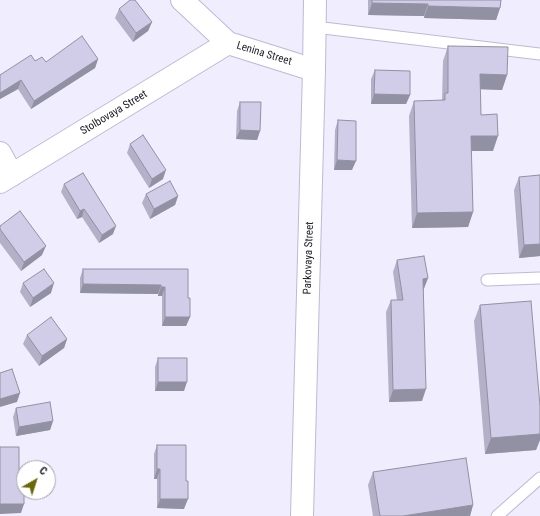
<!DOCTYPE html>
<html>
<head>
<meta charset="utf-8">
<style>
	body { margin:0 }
	#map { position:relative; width:540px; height:516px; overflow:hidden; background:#efedfe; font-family:"Roboto Condensed",sans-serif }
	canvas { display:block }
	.north { position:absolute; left:16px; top:460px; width:40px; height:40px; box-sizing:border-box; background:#fff; border:1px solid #a4a3a7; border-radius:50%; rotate:39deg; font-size:11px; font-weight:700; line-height:16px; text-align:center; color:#1b1923 }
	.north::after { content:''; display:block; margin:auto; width:14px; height:18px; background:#676907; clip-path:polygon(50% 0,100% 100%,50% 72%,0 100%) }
</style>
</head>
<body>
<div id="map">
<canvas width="540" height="516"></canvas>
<div class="north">С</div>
</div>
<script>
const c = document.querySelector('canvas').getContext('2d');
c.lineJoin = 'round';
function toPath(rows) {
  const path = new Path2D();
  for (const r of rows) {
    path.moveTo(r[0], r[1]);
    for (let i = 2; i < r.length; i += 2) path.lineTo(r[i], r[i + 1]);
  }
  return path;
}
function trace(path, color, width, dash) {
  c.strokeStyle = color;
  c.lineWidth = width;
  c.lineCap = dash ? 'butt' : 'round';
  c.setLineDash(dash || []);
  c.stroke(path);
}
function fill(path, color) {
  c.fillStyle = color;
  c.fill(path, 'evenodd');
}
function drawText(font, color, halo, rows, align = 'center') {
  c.font = font + ' "Roboto Condensed",sans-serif';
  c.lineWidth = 3.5;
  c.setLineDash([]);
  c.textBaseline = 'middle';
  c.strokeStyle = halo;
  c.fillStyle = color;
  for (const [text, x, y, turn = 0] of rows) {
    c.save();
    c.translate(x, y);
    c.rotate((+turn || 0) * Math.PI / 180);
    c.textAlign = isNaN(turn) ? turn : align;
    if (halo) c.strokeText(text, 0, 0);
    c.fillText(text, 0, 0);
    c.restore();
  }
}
const service = toPath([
	[315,27,540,54],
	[487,280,540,278],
	[497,516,540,478]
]);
const minor = toPath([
	[0,153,12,175],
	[0,182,228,43]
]);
const tertiary = toPath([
	[182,0,228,43,314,70]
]);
const secondary = toPath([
	[302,516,314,70,315,0]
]);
trace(service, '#bebad5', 13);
trace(minor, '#bebad5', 24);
trace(tertiary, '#bebad5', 24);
trace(secondary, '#bebad5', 24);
trace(service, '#fff', 11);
trace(minor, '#fff', 22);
trace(tertiary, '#fff', 22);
trace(secondary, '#fff', 22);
fill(toPath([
	[368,0,501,0,500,8,496,20,424,18,424,16,368,15],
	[119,9,152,22,148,31,133,42,115,18],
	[448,46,507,75,502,90,480,89,481,115,493,151,471,151,473,212,468,227,412,228,409,116,414,101,442,101,443,61],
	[98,59,95,68,31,109,18,89,0,99,0,75,35,61,46,62],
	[375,70,410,95,406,104,371,104,371,79],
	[240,102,260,131,257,140,236,139,237,111],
	[338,120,352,170,334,170,335,130],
	[130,144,163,179,149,188,127,153],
	[519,177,540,256,519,258,514,190],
	[64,184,113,234,99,243,82,217,77,219,61,192],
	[146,194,178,196,175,205,150,219,142,203],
	[0,226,42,255,21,271,0,243],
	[397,260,428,278,423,291,422,401,389,402,386,312,391,300,397,300,393,272],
	[83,269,188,269,188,298,190,317,186,326,162,326,162,296,158,296,158,294,80,293,80,278],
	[23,283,51,293,30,307,20,292],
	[480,305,540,406,540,440,536,450,485,454,474,321],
	[27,335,67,339,64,348,39,366,23,344],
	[158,358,184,391,155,391,155,367],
	[16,408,53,421,50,430,16,436,13,417],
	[157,445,184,509,157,508,157,479,154,479,154,454],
	[373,472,473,505,470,516,373,516,368,485]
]), '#b4b0c8');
fill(toPath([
	[372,3,428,4,424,16,368,15],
	[428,6,500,8,496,20,424,18],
	[152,22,148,31,133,42,136,33],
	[98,59,95,68,31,109,34,101],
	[480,74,507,75,502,90,474,89],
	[21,80,18,89,0,99,0,93],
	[374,94,410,95,406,104,371,104],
	[240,130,260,131,257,140,236,139],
	[471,136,498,136,493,151,466,151],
	[337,160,356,161,352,170,334,170],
	[166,170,163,179,149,188,152,179],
	[178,196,175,205,150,219,154,209],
	[84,209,82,217,77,219,80,211],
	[473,212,468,227,412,228,417,213],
	[116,226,113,234,99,243,102,235],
	[540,244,540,256,519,258,524,245],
	[46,246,42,255,21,271,24,262],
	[428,278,423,291,423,279],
	[54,283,51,293,30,307,33,298],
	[83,284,161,285,158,294,80,293],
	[161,287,165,287,162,296,158,296],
	[165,317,190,317,186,326,162,326],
	[67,339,64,348,39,366,42,356],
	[158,382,187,382,184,391,155,391],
	[426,389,422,401,389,402,393,390],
	[20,393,17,402,0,407,0,399],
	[53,421,50,430,16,436,19,427],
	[540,434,540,440,536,450,485,454,491,438],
	[157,469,160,469,157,479,154,479],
	[160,499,188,499,184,509,157,508],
	[0,504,24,504,21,513,0,514],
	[473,505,470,516,403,516]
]), '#9290a3');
const building = toPath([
	[130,0,135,0,152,22,136,33,119,9,130,0],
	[372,0,501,0,500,8,428,6,428,4,372,3,372,0],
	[82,36,98,59,34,101,21,80,0,93,0,75,31,55,35,61,42,57,46,62,82,36],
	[448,46,508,47,507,75,480,74,481,115,497,114,498,136,471,136,473,212,417,213,414,101,445,100,445,93,448,93,448,46],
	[375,70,410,71,410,95,374,94,375,70],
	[240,102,261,102,260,131,240,130,240,102],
	[338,120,356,121,356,161,337,160,338,120],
	[143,135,166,170,152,179,130,144,143,135],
	[83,173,116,226,102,235,84,209,80,211,64,184,83,173],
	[540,175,540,244,524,245,519,177,540,175],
	[170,181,178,196,154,209,146,194,170,181],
	[20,211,46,246,24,262,0,229,0,226,20,211],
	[424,256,428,278,423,279,426,389,393,390,391,300,403,300,397,260,424,256],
	[44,269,54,283,33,298,23,283,44,269],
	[83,269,188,269,188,298,190,298,190,317,165,317,165,287,161,287,161,285,83,284,83,269],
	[531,301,540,406,540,434,491,438,480,305,531,301],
	[51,317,67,339,42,356,27,335,51,317],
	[158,358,187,358,187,382,158,382,158,358],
	[12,369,20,393,0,399,0,373,12,369],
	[50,402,53,421,19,427,16,408,50,402],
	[157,445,186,445,186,481,188,481,188,499,160,499,160,469,157,469,157,445],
	[0,447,19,447,19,480,24,480,24,504,0,504,0,447],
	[466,458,473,505,403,516,380,516,373,472,466,458]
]);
fill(building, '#d1cde9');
trace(building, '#9290a3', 1);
drawText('11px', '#1b1923', '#fff', [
	["Lenina Street",264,54,17],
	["Stolbovaya Street",114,113,-31],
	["Parkovaya Street",309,258,-88]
]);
</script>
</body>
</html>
